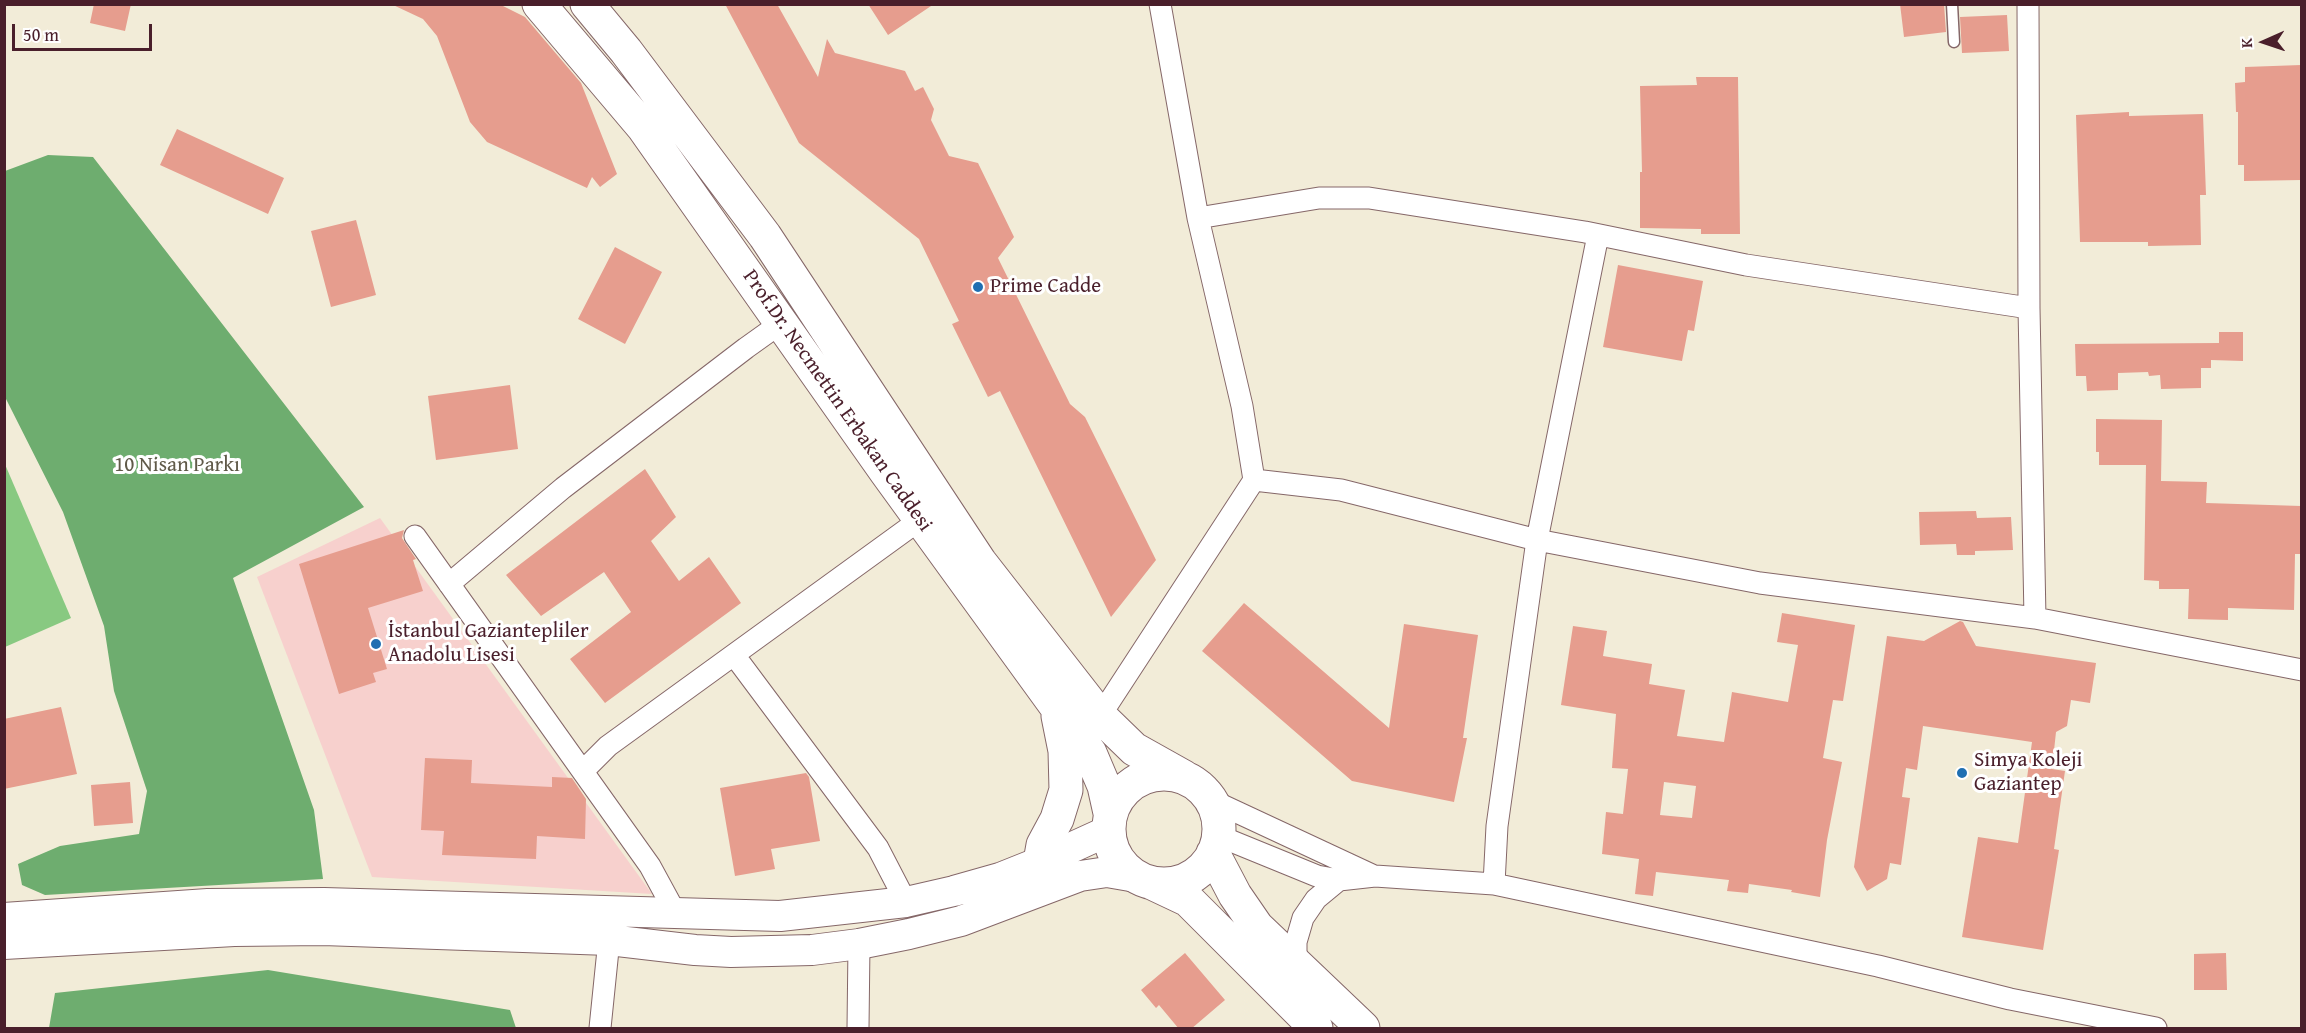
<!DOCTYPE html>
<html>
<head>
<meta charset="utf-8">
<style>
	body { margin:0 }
	#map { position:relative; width:2306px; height:1033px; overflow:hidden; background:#f2ecd8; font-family:"Gentium Book Plus",serif }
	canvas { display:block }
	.frame { position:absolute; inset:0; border:6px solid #4a1f2b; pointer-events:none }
	.north { position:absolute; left:2234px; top:12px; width:60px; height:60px; -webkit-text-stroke:4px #fff; paint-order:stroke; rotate:267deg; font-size:16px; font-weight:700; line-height:24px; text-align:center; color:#4a1f2b }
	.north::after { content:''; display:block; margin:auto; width:21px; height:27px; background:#4a1f2b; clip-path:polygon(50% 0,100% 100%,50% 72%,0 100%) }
	.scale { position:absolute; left:12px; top:24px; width:140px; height:27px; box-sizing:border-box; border:3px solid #4a1f2b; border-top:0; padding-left:8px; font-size:18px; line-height:21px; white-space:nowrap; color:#4a1f2b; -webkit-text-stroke:4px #fff; paint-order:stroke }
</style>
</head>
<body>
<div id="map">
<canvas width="2306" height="1033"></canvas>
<div class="frame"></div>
<div class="north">K</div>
<div class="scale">50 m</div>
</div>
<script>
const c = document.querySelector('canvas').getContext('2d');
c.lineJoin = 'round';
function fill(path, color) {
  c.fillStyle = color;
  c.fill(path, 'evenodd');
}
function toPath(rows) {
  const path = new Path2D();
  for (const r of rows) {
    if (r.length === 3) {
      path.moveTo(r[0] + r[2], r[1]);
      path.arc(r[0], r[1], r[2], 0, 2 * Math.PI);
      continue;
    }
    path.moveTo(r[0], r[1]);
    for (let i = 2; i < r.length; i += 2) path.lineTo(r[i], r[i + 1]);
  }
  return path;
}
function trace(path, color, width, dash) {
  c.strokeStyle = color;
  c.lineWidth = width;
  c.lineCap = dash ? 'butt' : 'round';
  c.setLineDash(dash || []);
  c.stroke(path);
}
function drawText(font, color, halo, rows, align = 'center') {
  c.font = font + ' "Gentium Book Plus",serif';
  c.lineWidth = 6;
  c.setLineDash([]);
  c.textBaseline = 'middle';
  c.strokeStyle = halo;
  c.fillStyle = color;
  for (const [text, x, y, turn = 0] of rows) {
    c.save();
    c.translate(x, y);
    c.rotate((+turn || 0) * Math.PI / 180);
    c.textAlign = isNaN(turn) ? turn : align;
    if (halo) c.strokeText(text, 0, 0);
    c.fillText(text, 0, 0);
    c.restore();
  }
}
fill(toPath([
	[380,518,652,894,372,877,257,577]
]), '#f7d0cd');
fill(toPath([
	[4,462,71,618,5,647,4,647]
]), '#88c981');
fill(toPath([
	[48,155,93,157,364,507,233,578,314,810,323,879,45,895,22,885,18,864,60,846,139,834,147,791,114,691,104,626,63,512,5,397,5,171],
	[268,970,510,1010,516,1028,49,1028,55,993]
]), '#6ead6f');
fill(toPath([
	[94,4,131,4,125,31,90,23],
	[391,4,499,4,525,17,581,83,617,174,600,187,592,177,587,188,487,142,470,122,437,36,423,19],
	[725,4,777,4,818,77,827,39,835,53,905,71,915,91,923,87,934,109,931,120,949,156,978,163,1014,237,998,258,1070,404,1085,417,1156,560,1111,617,1000,391,988,397,952,324,959,321,919,239,799,143],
	[868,4,934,4,888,35],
	[1900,4,1944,4,1946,32,1904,37],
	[2007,15,2009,51,1962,53,1960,17],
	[2301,65,2301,180,2244,181,2244,165,2238,165,2238,112,2236,112,2235,83,2245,82,2245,67],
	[1696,77,1738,77,1740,234,1701,234,1701,229,1640,228,1640,172,1642,172,1640,86,1697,85],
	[2129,112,2129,116,2203,114,2206,195,2200,195,2201,245,2148,246,2148,242,2080,242,2076,115],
	[177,129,284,178,268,214,160,165],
	[356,220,376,295,331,307,311,231],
	[615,247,662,272,625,344,578,319],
	[1618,265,1703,281,1694,331,1688,330,1682,361,1603,347],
	[2219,332,2243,332,2243,361,2211,360,2211,368,2201,368,2201,388,2161,389,2160,375,2149,376,2148,372,2118,373,2118,390,2087,391,2086,376,2076,376,2075,344,2219,343],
	[510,385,518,449,436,460,428,396],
	[2096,419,2162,420,2161,481,2207,482,2206,503,2301,506,2301,554,2295,554,2294,610,2228,608,2228,620,2188,619,2189,589,2159,589,2159,581,2144,580,2146,465,2099,465,2099,452,2096,452],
	[645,469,676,517,651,541,679,581,709,557,741,603,605,703,570,659,631,612,604,572,541,616,506,575],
	[1976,511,1977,518,2011,517,2013,550,1975,551,1975,555,1957,555,1956,544,1920,545,1919,512],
	[404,530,402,538,416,559,413,560,423,591,368,608,387,669,373,673,376,682,339,694,299,564],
	[1244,603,1389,728,1404,624,1478,635,1463,738,1467,738,1454,802,1352,781,1202,651],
	[1782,613,1855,625,1843,701,1833,700,1823,758,1842,762,1827,840,1820,897,1791,892,1792,890,1749,884,1748,893,1727,891,1729,880,1656,872,1653,896,1635,894,1639,859,1602,854,1606,812,1623,814,1628,769,1612,768,1616,714,1561,705,1573,626,1607,631,1603,656,1652,664,1649,684,1685,690,1677,736,1724,742,1732,692,1788,702,1798,645,1777,642],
	[1664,782,1696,786,1692,818,1660,815],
	[1960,621,1963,622,1976,646,2096,663,2090,703,2071,700,2067,726,2056,732,2052,769,2065,771,2054,849,2059,850,2043,950,1962,937,1978,837,2018,843,2032,742,1923,726,1917,770,1906,768,1902,797,1910,798,1901,865,1890,863,1887,879,1867,891,1854,867,1887,636,1924,641],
	[61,707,77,774,4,789,4,719],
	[425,758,472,760,471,783,552,787,552,777,572,778,586,799,585,839,537,836,536,859,442,855,444,831,421,830],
	[806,773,809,777,820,841,771,849,775,869,735,876,720,788],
	[130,782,133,823,94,826,91,785],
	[1185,953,1225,1000,1191,1029,1179,1029,1159,1005,1156,1008,1141,990],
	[2226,953,2227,990,2194,990,2194,954]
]), '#e69d8e');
const lane = toPath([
	[1952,4,1954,42]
]);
const street = toPath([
	[2028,4,2029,308,2035,618],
	[1198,218,1319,198,1369,198,1585,232,1746,265,2029,308],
	[1254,480,1341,490,1537,540,1760,583,2035,618,2302,670],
	[415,536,650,866,675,912],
	[449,584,563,488,746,348,781,323],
	[734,655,878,848,906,902],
	[1100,716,1254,480,1242,406,1198,218,1160,4],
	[583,771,608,746,921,519],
	[1211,800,1374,876],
	[1219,836,1317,876,1339,880,1375,876,1494,884,1878,966,2010,999,2156,1028],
	[1494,884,1497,826,1537,540,1598,235],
	[1296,966,1296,942,1303,918,1316,899,1339,880],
	[600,1028,609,940],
	[858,1028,859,944]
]);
const secondary = toPath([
	[4,918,208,904,324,903,780,916,906,902,954,891,1000,878,1040,862,1108,831],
	[4,944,234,931,323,930,609,940,695,950,731,952,812,950,859,944,909,934,961,921,1080,876,1107,872,1136,877]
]);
const primary = toPath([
	[539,4,643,127,886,472,1090,753,1104,786,1110,813],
	[587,4,626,51,765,236,980,562,1100,716,1134,749,1184,777],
	[1164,829,55],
	[1213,853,1235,895,1257,927,1363,1028],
	[1040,862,1043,845,1057,819,1066,790,1065,751,1058,716],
	[1152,883,1188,900,1316,1028]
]);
trace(lane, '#856768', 13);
trace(street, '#856768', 23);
trace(secondary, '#856768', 32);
trace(primary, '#856768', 35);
trace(lane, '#fff', 10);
trace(street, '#fff', 21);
trace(secondary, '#fff', 30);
trace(primary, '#fff', 33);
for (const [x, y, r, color] of [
	[978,287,6,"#1f6fb2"],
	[376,644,6,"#1f6fb2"],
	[1962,773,6,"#1f6fb2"]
]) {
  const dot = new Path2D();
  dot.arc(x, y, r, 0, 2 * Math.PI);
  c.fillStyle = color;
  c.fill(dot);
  trace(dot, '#fff', 2);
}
drawText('21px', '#4a1f2b', '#fff', [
	["Prime Cadde",990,287],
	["İstanbul Gaziantepliler",388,632],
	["Anadolu Lisesi",388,656],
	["Simya Koleji",1974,761],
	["Gaziantep",1974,785]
], 'left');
drawText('21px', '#4a1f2b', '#fff', [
	["Prof.Dr. Necmettin Erbakan Caddesi",837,401,55]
]);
drawText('21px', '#605a49', '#fff', [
	["10 Nisan Parkı",177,466]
]);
</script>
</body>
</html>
